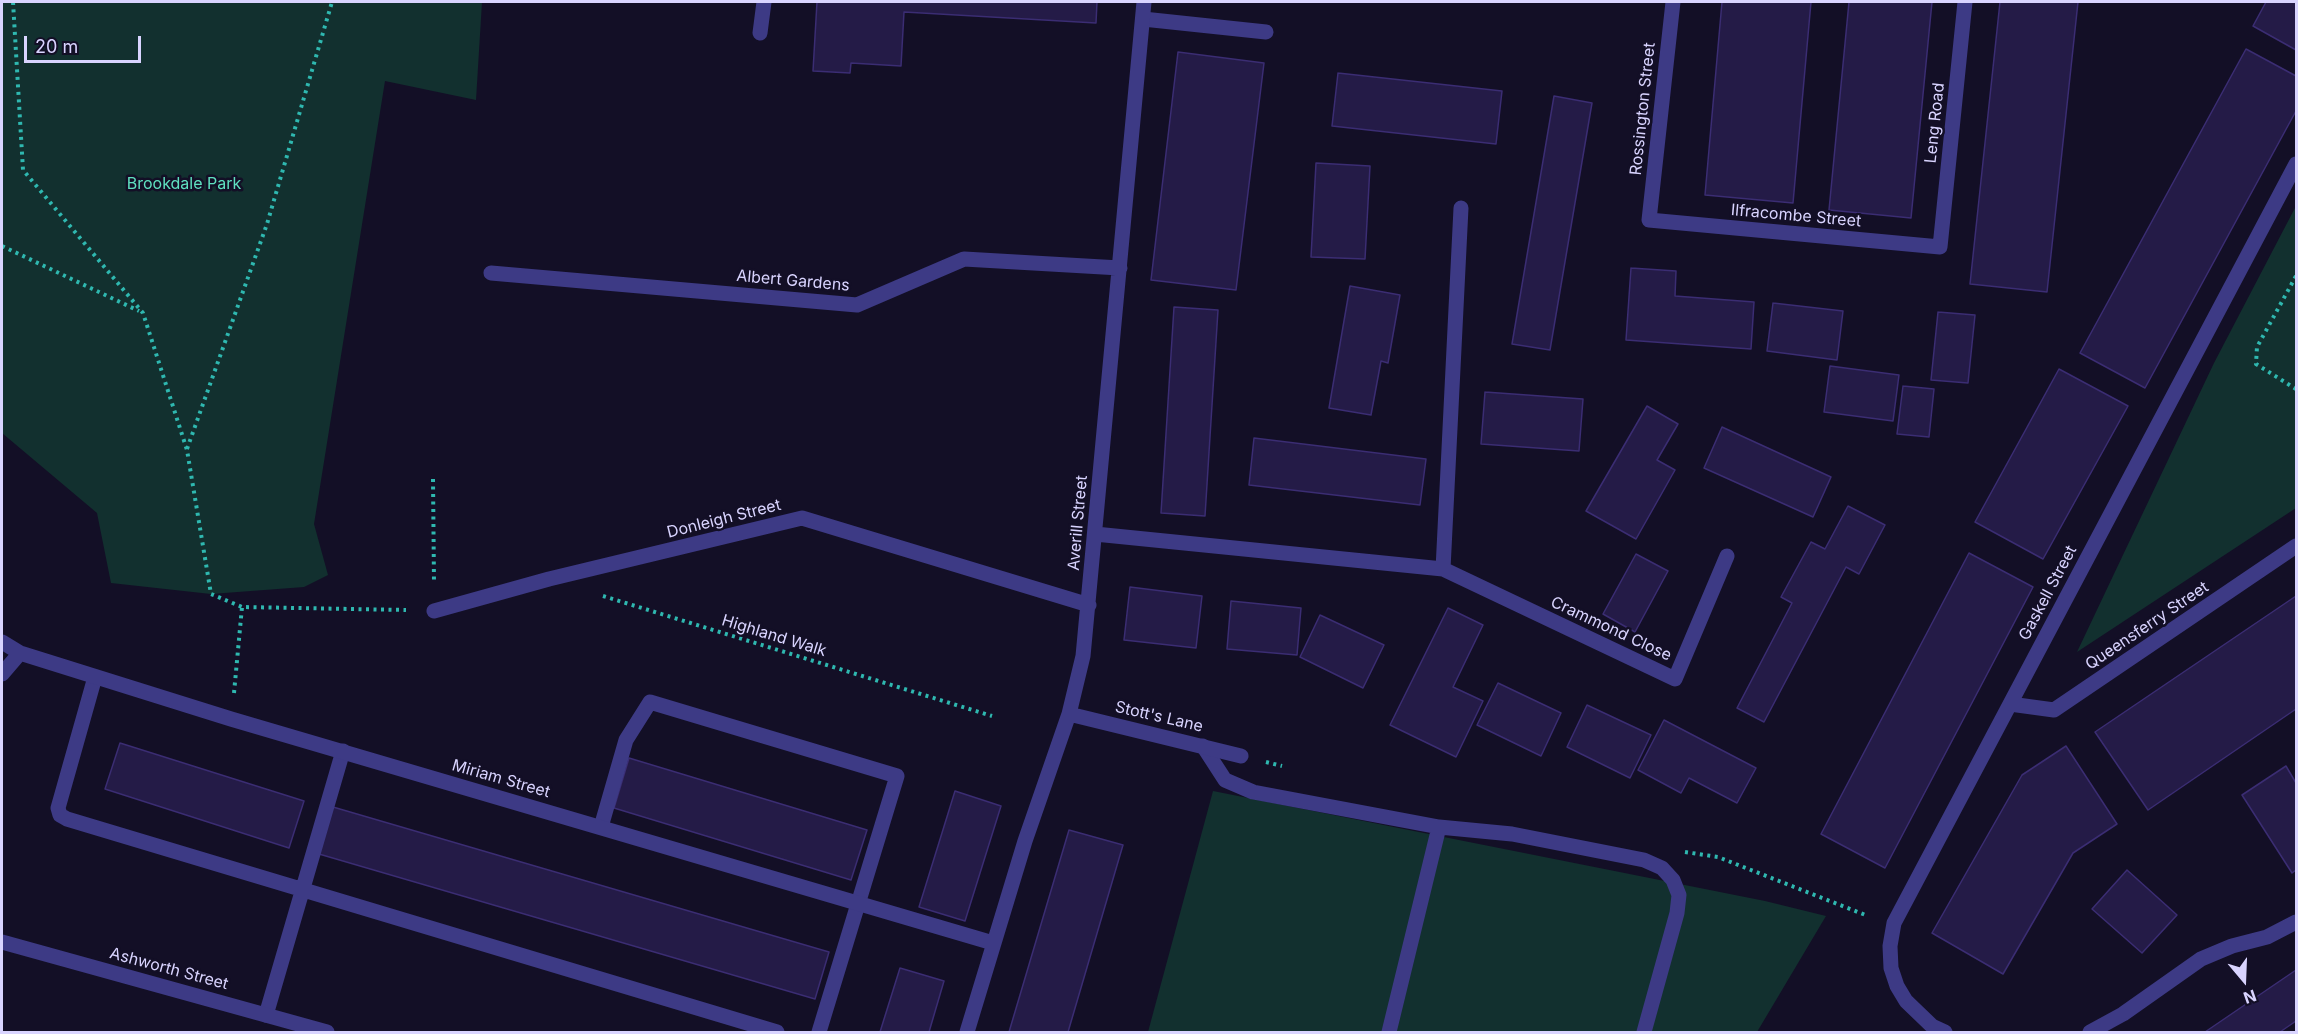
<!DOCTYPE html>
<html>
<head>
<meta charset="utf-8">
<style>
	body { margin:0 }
	#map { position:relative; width:2298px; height:1034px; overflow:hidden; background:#130f26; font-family:Inter,sans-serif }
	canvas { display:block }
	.frame { position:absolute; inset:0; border:3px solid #d9d4ff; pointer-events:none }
	.north { position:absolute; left:2214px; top:950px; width:60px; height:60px; -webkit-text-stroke:4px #130f26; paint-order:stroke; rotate:161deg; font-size:16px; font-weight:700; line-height:24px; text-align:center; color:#d9d4ff }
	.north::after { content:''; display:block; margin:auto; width:21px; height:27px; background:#d9d4ff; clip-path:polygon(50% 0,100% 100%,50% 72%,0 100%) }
	.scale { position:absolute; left:24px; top:36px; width:117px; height:27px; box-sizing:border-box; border:3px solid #d9d4ff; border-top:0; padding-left:8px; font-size:18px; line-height:21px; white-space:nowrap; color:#d9d4ff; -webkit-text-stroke:4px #130f26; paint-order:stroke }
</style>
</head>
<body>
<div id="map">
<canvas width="2298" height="1034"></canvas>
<div class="frame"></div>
<div class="north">N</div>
<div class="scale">20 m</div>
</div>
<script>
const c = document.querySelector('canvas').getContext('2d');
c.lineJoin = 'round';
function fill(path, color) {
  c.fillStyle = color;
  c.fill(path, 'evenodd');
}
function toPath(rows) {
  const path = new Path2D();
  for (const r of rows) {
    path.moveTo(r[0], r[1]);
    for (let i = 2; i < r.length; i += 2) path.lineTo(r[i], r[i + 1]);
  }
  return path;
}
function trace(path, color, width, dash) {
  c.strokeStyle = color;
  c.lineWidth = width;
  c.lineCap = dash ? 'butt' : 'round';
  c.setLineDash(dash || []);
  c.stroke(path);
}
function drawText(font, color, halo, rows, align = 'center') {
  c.font = font + ' Inter,sans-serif';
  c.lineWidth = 5;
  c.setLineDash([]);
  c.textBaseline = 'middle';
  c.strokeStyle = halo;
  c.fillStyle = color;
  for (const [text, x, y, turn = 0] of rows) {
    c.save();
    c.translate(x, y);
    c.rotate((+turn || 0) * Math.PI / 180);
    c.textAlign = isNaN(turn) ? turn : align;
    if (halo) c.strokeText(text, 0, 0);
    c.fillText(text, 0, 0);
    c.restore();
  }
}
fill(toPath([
	[2,2,482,2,476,100,385,81,314,524,328,575,304,587,211,594,111,583,97,513,2,433],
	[2296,206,2296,508,2077,652,2214,363],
	[1213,791,1765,901,1826,916,1757,1032,1148,1032]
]), '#12302f');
const building = toPath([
	[817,2,1097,2,1096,23,904,12,901,66,851,63,850,73,813,71,817,2],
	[1722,2,1811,2,1793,203,1705,195,1722,2],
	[1849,2,1932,2,1911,218,1829,210,1849,2],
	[2000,2,2078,2,2047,292,1970,284,2000,2],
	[2266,2,2296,2,2296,50,2253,26,2266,2],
	[2246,49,2296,76,2296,111,2145,388,2080,353,2246,49],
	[1178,52,1264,63,1236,290,1151,280,1178,52],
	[1338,73,1502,91,1496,144,1332,126,1338,73],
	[1554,96,1592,103,1550,350,1512,344,1554,96],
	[1316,163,1370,166,1365,259,1311,257,1316,163],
	[1631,268,1676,271,1675,296,1754,302,1751,349,1626,340,1631,268],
	[1350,286,1400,295,1388,363,1381,361,1371,415,1329,408,1350,286],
	[1773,303,1843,311,1837,360,1767,351,1773,303],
	[1174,307,1218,310,1205,516,1161,513,1174,307],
	[1938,312,1975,315,1968,383,1931,380,1938,312],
	[1830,366,1899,375,1893,421,1824,412,1830,366],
	[2059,369,2128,406,2043,559,1975,522,2059,369],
	[1903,386,1934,389,1929,437,1897,434,1903,386],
	[1485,392,1583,399,1579,451,1481,444,1485,392],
	[1647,406,1678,424,1657,460,1675,470,1636,539,1586,511,1647,406],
	[1722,427,1831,477,1813,517,1704,468,1722,427],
	[1254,438,1426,459,1420,505,1249,485,1254,438],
	[1848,506,1885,525,1859,574,1846,567,1764,722,1737,708,1792,603,1781,597,1811,542,1825,549,1848,506],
	[1969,553,2033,587,1885,868,1821,834,1969,553],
	[1636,554,1668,571,1635,632,1603,614,1636,554],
	[1130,587,1202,596,1196,648,1124,640,1130,587],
	[2296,596,2296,709,2148,810,2095,732,2296,596],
	[1231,601,1301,608,1297,655,1227,649,1231,601],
	[1448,608,1483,625,1453,687,1483,701,1456,757,1390,725,1448,608],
	[1320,615,1384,645,1363,688,1300,657,1320,615],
	[1498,683,1561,713,1541,756,1477,725,1498,683],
	[1587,705,1651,735,1630,778,1567,747,1587,705],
	[1664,720,1756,768,1737,803,1689,778,1681,793,1638,770,1664,720],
	[120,743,304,801,289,848,105,789,120,743],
	[2066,746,2117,824,2073,853,2003,974,1932,933,2022,775,2066,746],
	[629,758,867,830,851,880,614,808,629,758],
	[2286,766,2296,783,2296,870,2292,873,2242,795,2286,766],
	[955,791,1001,806,965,921,919,907,955,791],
	[333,807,829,952,815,999,319,854,333,807],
	[1069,830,1123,845,1068,1032,1009,1032,1069,830],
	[2127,870,2177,915,2142,953,2092,909,2127,870],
	[900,968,944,981,929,1032,880,1032,900,968],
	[2296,970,2296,1021,2280,1032,2205,1032,2296,970]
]);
fill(building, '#241b47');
trace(building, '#3b2d73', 1.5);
trace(toPath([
	[13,2,23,170,143,313,187,450,211,594,242,607,406,610],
	[2,246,139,311],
	[2296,276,2257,347,2256,364,2296,389],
	[187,449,267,224,332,2],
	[433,479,434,583],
	[603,596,992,716],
	[234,693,242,607],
	[1266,762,1282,766],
	[1685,852,1718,857,1868,916]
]), '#2fb8b0', 4, [3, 4.5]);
trace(toPath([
	[1143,19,1266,32],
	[760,33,764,2],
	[95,677,58,808,60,815,67,819,777,1032],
	[1203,746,1225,780,1253,792,1439,827,1512,834,1644,860,1662,868,1673,880,1679,895,1677,913,1644,1032],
	[601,827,626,740,650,702,897,776,819,1032],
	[266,1015,343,751],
	[1389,1032,1439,827]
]), '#3d3a85', 15);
trace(toPath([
	[1673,2,1649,220,1940,247,1965,2],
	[491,273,857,305,964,259,1120,268],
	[1095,534,1443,569,1675,679,1727,556],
	[1443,569,1461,208],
	[434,611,549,579,802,518,1089,605],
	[2,642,20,653,231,719,993,943],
	[2,674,20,653],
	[2010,704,2054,710,2296,546],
	[1069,714,1241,756],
	[2,942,327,1032],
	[967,1032,1025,841,1069,714,1083,656,1144,2],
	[1945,1032,1932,1026,1906,1001,1897,986,1891,968,1890,946,1894,923,2296,164],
	[2090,1032,2123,1014,2201,959,2232,946,2267,937,2296,922]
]), '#3d3a85', 15);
drawText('16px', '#d9d4ff', '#130f26', [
	["Rossington Street",1643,109,-84],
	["Leng Road",1935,123,-84],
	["Ilfracombe Street",1796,216,5],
	["Albert Gardens",793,281,5],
	["Donleigh Street",724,519,-14],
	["Averill Street",1078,523,-85],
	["Gaskell Street",2048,593,-62],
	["Queensferry Street",2147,626,-34],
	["Crammond Close",1611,629,25],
	["Highland Walk",774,636,17],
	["Stott's Lane",1159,717,13],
	["Miriam Street",501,779,16],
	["Ashworth Street",169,969,15]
]);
drawText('16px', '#5fe0c0', '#130f26', [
	["Brookdale Park",184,184]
]);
</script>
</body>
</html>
